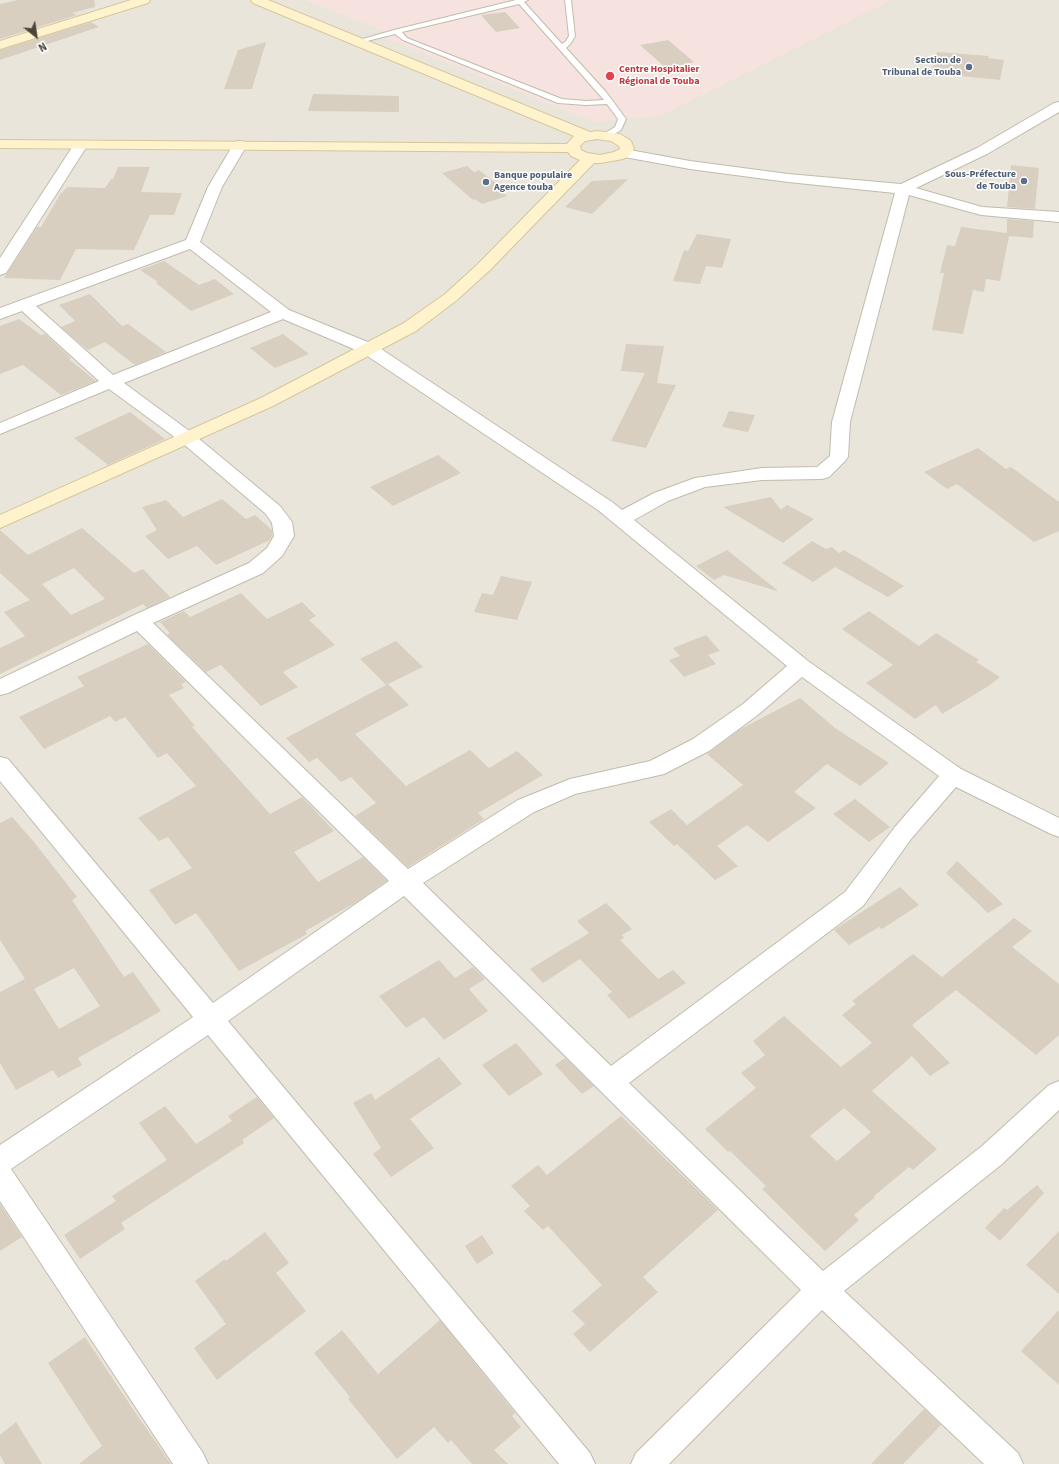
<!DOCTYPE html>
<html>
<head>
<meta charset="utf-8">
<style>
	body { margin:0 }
	#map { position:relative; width:1059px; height:1464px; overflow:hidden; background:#f6f3ec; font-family:"Source Sans 3",sans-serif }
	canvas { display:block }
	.north { position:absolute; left:16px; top:16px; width:40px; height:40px; -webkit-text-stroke:3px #fff; paint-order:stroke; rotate:150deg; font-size:11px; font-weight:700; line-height:16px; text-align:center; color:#4b4439 }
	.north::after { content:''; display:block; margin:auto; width:14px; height:18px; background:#4b4439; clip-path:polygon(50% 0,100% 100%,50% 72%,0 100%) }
</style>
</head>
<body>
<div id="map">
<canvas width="1059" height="1464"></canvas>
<div class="north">N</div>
</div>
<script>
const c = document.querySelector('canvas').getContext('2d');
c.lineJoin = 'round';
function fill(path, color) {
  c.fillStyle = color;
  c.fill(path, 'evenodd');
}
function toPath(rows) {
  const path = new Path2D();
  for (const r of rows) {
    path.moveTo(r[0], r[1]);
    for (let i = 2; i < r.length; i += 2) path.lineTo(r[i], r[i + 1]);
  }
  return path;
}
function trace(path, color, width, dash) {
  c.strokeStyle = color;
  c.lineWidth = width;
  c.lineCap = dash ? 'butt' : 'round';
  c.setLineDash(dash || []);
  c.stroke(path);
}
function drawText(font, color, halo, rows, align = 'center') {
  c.font = font + ' "Source Sans 3",sans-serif';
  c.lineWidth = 3;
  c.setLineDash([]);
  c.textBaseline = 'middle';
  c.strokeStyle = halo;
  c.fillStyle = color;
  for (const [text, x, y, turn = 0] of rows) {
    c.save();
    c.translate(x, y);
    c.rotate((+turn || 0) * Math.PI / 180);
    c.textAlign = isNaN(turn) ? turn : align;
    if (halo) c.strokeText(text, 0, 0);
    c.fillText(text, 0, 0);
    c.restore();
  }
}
fill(toPath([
	[0,0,1059,0,1059,1464,0,1464]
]), '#eae5da');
fill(toPath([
	[305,0,891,0,662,115,595,122,385,38,384,31]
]), '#f6e3e0');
fill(toPath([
	[18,0,94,0,95,7,72,13,77,15,0,39,0,4],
	[505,12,520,28,496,32,481,15],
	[91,22,99,27,0,60,0,50],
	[668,40,694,62,666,68,640,45],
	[266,42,252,89,224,89,238,50],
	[937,52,989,56,988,58,1004,60,1000,80,931,73],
	[313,94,399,96,399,112,308,111],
	[1011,165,1039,168,1035,209,1007,207],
	[467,166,474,172,479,170,502,188,498,189,507,196,482,204,475,199,473,200,442,173],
	[118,167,150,167,141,192,182,193,174,215,150,215,134,250,76,249,60,280,4,278,37,227,41,227,61,193,62,193,67,187,105,188,111,179,113,179],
	[628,179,592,214,565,207,592,181],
	[1007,219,1034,221,1033,238,1009,236,1000,281,986,279,984,292,973,290,963,334,932,330,944,273,940,273,947,245,955,246,961,227,1007,233],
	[697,234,731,239,722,268,706,266,700,284,673,281,684,250,688,251],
	[164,261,199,285,215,279,234,294,191,311,156,283,158,282,140,270],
	[90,294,122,326,128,324,166,352,135,365,105,342,88,350,61,327,75,321,59,305],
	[19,319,41,335,45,334,71,358,69,359,96,381,61,395,23,365,0,374,0,326],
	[283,334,309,354,275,368,250,348],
	[626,344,664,346,657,383,676,385,646,448,611,441,645,373,621,371],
	[729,411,755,415,748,432,722,427],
	[130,412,165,439,108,465,74,438],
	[978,448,1006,469,1011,467,1059,502,1059,531,1034,542,957,484,947,489,924,472],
	[438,455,461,473,393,506,370,487],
	[771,497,781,510,787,505,814,519,783,543,723,507],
	[222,499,246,519,255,515,272,530,272,536,270,540,216,565,197,546,168,559,145,536,157,530,142,507,166,500,183,517],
	[82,528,134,573,143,569,170,597,147,608,143,604,0,674,0,648,25,636,4,612,30,600,0,573,0,530,28,555],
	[74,568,105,599,71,615,42,584],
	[812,541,826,549,832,547,839,553,844,550,854,556,855,556,904,586,888,597,835,567,813,582,782,563],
	[727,550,777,590,777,591,724,575,714,580,696,566],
	[501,576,532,582,517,620,474,612,482,593,493,595],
	[241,593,267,619,302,602,316,616,309,620,335,645,283,672,298,687,261,706,221,665,206,672,167,635,170,633,160,622,184,611,190,617],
	[869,611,919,646,936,633,979,660,976,662,1000,677,987,687,942,714,936,705,915,719,866,683,893,665,842,629],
	[706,635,720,651,708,655,716,664,684,677,669,660,680,656,673,648],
	[396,641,423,667,388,684,409,705,355,734,406,786,470,750,489,768,517,751,543,775,478,813,484,819,408,867,355,816,376,803,351,777,341,782,317,758,309,762,286,738,386,685,360,659],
	[148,644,186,682,181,684,184,688,169,695,195,726,192,727,270,814,302,797,334,831,294,852,318,882,363,857,387,881,355,903,305,931,307,934,239,971,196,913,175,925,149,890,192,868,168,837,159,841,138,818,196,786,167,753,158,758,125,717,115,722,110,716,44,749,19,717,84,686,77,677],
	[800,698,835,728,889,763,860,786,827,764,794,792,816,808,768,842,747,825,717,846,738,866,715,880,677,844,674,846,649,822,671,809,687,825,743,785,707,754,739,730],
	[855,799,890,827,869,842,833,814],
	[12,817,34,842,77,897,72,900,124,977,133,972,161,1011,78,1058,82,1065,58,1078,53,1070,16,1090,0,1063,0,992,25,979,0,940,0,823],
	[74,968,100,1006,59,1029,34,989],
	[957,861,1003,904,988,913,946,873],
	[900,887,919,905,882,929,879,927,849,945,834,930],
	[606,903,632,929,622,935,624,938,620,940,658,979,673,970,686,983,629,1019,607,995,612,992,580,959,543,983,530,969,589,933,577,921],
	[1014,918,1032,931,1012,947,1059,984,1059,1035,1036,1055,956,990,912,1025,950,1063,930,1076,912,1056,872,1091,937,1149,913,1170,909,1167,874,1196,875,1197,854,1215,859,1220,825,1251,762,1189,766,1186,730,1151,728,1152,705,1129,756,1088,741,1073,765,1055,753,1041,784,1016,841,1067,872,1043,842,1015,856,1004,852,1001,913,954,942,977],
	[844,1108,871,1132,837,1161,810,1136],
	[439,960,455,978,473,967,485,979,469,989,488,1011,444,1040,424,1017,406,1028,379,996],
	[516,1043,543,1074,509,1096,482,1065],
	[439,1057,462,1084,410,1119,434,1148,391,1177,373,1154,381,1148,353,1103,371,1093,375,1100],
	[565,1058,594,1086,582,1094,555,1065],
	[257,1097,274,1118,242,1140,244,1143,121,1223,125,1229,80,1259,64,1235,116,1201,112,1196,167,1160,139,1123,165,1106,196,1144,232,1121,228,1116],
	[621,1116,718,1210,643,1277,658,1292,590,1352,573,1334,585,1324,572,1311,602,1285,548,1226,543,1230,524,1211,530,1206,511,1186,538,1165,547,1175],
	[1037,1185,1044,1193,1000,1241,985,1228,1004,1208,1007,1210],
	[0,1204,22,1237,0,1251],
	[1059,1231,1059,1294,1026,1265],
	[265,1232,289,1263,276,1273,306,1311,217,1380,194,1348,226,1324,195,1281,225,1259,226,1261],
	[482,1235,494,1253,477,1264,465,1246],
	[1059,1310,1059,1385,1021,1351],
	[440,1320,515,1413,512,1416,521,1427,494,1450,508,1464,472,1464,451,1440,448,1443,434,1427,397,1459,348,1399,350,1397,314,1353,342,1330,378,1374],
	[85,1337,139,1418,171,1464,79,1464,102,1446,48,1363],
	[924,1409,941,1425,903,1464,871,1464],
	[16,1422,42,1464,5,1464,0,1455,0,1435]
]), '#d8cfc1');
const lane = toPath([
	[516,0,528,0,524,2,562,44,566,41,569,36,565,0,571,0,575,36,571,43,566,48,606,92,626,119,621,130,609,137,606,137,602,135,615,127,618,119,607,104,586,105,558,103,403,40,395,34,359,43,356,41,394,30,516,0],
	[519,4,559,49,604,100,586,101,562,99,407,38,402,32,519,4]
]);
const street = toPath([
	[1059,102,1059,112,987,154,916,188,982,207,1059,212,1059,222,981,215,909,195,850,422,848,457,845,461,829,477,822,479,762,480,705,487,668,501,634,520,808,661,961,769,1059,818,1059,837,1051,834,956,787,911,839,863,906,629,1083,823,1271,982,1146,1049,1085,1059,1081,1059,1110,1002,1164,844,1291,1018,1453,1023,1464,984,1464,822,1310,669,1464,631,1464,636,1453,801,1290,404,896,228,1021,590,1453,595,1464,559,1464,208,1035,11,1169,203,1453,208,1464,173,1464,0,1201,0,1145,193,1017,0,781,0,757,8,759,213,1003,389,881,137,631,8,693,0,695,0,679,132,616,249,563,267,548,274,536,272,523,266,514,180,441,109,389,0,434,0,423,99,381,22,311,0,319,0,308,186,240,208,187,233,145,235,142,240,141,245,142,247,145,222,187,200,242,289,310,375,345,612,502,622,510,654,493,695,478,762,468,817,467,830,456,832,422,895,193,788,182,690,169,619,156,617,153,619,150,624,149,690,161,788,174,901,184,977,148,1054,103,1059,102],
	[190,249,271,312,113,375,36,306,190,249],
	[283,319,363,353,598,510,787,666,743,704,693,739,650,761,570,779,518,800,408,869,153,623,263,573,282,556,294,536,292,522,280,506,192,433,124,383,283,319],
	[802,677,939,776,895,827,845,892,611,1066,423,883,534,812,575,794,664,774,709,751,759,714,802,677],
	[80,142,85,143,87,146,8,270,6,273,0,275,0,258,73,146,75,143,80,142]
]);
const secondary = toPath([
	[131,0,150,0,148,3,0,49,0,41,131,0],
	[251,0,268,0,590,132,597,131,620,134,631,141,634,149,629,156,623,159,600,163,594,163,490,270,457,300,416,331,273,406,0,528,0,515,261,398,404,323,445,294,478,264,580,160,571,156,568,152,0,148,0,140,567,144,574,136,253,3,251,0],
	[597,139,611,141,619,146,620,149,614,152,600,155,587,153,581,150,580,146,585,141,597,139]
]);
trace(lane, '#c2bbae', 2);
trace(street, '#c2bbae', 2);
trace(secondary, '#d6c79b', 2);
fill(lane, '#fff');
fill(street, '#fff');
fill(secondary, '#fff3cd');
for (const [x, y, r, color] of [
	[969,67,4,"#5c6f8a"],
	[610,76,5,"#e0444e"],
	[1024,181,4,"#5c6f8a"],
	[486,182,4,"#5c6f8a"]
]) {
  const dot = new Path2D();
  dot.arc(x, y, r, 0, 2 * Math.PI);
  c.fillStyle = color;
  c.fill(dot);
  trace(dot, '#fff', 1.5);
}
drawText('bold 10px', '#4e5e75', '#fff', [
	["Section de",961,61],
	["Tribunal de Touba",961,73],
	["Sous-Préfecture",1016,175],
	["de Touba",1016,187],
	["Banque populaire",494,176,"left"],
	["Agence touba",494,188,"left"]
], 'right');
drawText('bold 10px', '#be3a42', '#fff', [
	["Centre Hospitalier",619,70],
	["Régional de Touba",619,82]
], 'left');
</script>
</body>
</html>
